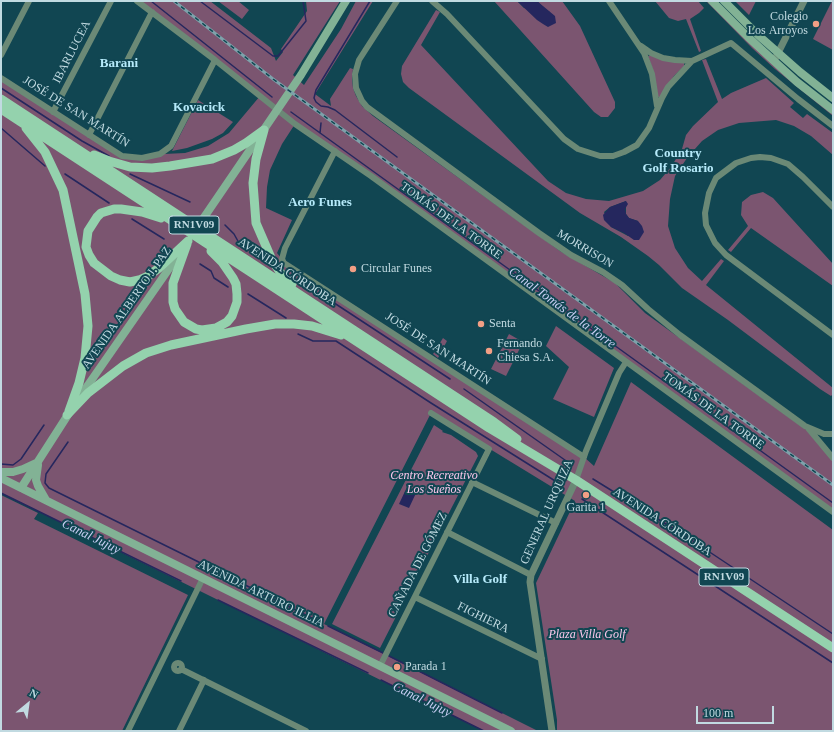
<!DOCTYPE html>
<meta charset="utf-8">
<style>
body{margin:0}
#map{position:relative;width:834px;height:732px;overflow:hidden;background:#114652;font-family:"Times New Roman",serif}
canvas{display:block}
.frame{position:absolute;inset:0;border:2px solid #c1dae1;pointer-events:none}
.north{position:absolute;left:8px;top:684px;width:40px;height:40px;-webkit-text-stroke:3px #114652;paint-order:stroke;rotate:29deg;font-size:11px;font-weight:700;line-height:16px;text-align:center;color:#c1dae1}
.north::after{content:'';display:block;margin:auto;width:14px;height:18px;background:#c1dae1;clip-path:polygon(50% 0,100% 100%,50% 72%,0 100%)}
.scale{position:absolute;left:696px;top:706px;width:78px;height:18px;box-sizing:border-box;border:2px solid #c1dae1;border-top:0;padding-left:5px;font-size:12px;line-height:14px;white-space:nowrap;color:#c1dae1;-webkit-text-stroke:3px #114652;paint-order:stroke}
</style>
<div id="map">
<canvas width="834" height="732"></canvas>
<div class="frame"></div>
<div class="north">N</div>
<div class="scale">100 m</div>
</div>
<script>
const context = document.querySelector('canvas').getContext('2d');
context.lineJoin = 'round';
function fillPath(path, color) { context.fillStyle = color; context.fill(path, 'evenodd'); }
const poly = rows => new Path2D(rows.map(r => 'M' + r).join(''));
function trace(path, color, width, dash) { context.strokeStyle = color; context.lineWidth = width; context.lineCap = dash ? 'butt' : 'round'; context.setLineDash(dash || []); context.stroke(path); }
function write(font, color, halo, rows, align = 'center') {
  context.font = font + ' "Times New Roman",serif'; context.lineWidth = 4; context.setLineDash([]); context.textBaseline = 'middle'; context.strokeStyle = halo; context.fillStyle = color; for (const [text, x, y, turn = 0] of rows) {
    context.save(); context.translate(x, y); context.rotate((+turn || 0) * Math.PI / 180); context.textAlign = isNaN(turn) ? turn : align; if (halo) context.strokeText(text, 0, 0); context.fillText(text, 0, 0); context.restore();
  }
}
const green = poly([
 [137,1,210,1,271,48,276,61,283,52,281,49,307,11,306,1,340,1,293,75,304,85,341,29,356,1,373,1,315,94,331,106,330,99,350,68,353,69,352,79,353,88,356,96,362,106,373,116,560,251,615,283,645,313,808,431,833,460,833,512,295,124,282,144,270,170,267,187,266,208,292,220,277,253,282,259,584,457,594,466,631,382,833,530,833,731,557,731,557,720,536,583,575,501,431,413,324,624,538,731,484,731,1,493,1,78,122,156,185,153,208,146,229,133,260,96],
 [218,1,238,1,249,10,242,19],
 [494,1,517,1,524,8,550,12,545,9,537,1,562,1,580,26,615,102,615,108,608,117,601,117,594,112],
 [655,1,698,1,704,8,699,13,690,19,701,51,699,52,686,19,678,21,669,18],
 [706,1,712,1,833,110,833,116,775,69,752,48],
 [735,1,756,1,749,15],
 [832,1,833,1,833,50,813,39],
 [436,10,440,12,421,45,548,181,566,193,586,199,609,201,643,191,660,180,671,167,682,149,686,135,693,126,718,102,702,60,706,59,722,99,731,93,766,78,794,103,790,107,803,118,807,114,833,133,833,155,811,136,794,126,776,120,739,123,718,130,702,141,687,158,675,176,670,199,668,226,675,248,688,268,702,281,721,259,724,261,706,285,833,388,833,394,831,396,820,389,728,320,682,288,659,265,648,256,621,237,580,213,409,88,403,82,401,74,402,66],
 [626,201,626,214,629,218,638,221,628,236,611,227,604,212,610,207],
 [651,55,684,63,684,66,674,76,660,97,658,97,654,73,648,56],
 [198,100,233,122,223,133,212,139,187,148,172,151],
 [763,192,773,198,833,264,833,286,751,228,731,252,728,250,748,226,741,215,742,202,751,195],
 [556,326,614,368,594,417,553,399,569,367,546,346],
 [509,334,523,342,506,376,491,369],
 [443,338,447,341,438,358,433,354],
 [434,425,443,431,442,432,451,435,476,452,478,456,380,648,332,624],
 [1,495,38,513,34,519,188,595,122,731,1,731]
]);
const water = poly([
 [517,1,537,1,555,16,556,23,548,27,543,24,537,20],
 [626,201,628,204,625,209,626,214,629,218,638,221,642,226,644,232,639,240,634,240,624,233,611,227,604,220,603,215,610,207],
 [407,487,417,491,409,508,399,504]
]);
const stream = poly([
 [151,1,272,97],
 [200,1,273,56,278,56,306,21,303,1],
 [370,1,316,90,314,98,316,102,321,106,328,107,335,110,397,157],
 [1,88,82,141,109,156],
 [291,112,833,503],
 [1,128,45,166],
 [320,133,321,123],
 [65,174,109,203],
 [130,174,190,202],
 [132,219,164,239],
 [225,225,234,234,239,243,261,256],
 [200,264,211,271,214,278,228,287],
 [319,293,450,379],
 [248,294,286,318],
 [298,334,313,341,336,341,431,403,560,484],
 [464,389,572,465],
 [68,442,46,474,45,483,49,488,320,622],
 [1,464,13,465,21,459,44,425],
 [593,479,687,537,833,634],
 [1,493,181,581],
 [582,499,833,663],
 [218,600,368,673],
 [328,626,383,653],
 [389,656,502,713],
 [381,680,484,731]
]);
const minor = poly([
 [137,1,215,60,295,124,371,176,833,512],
 [397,1,359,60,355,74,356,88,362,101,367,107,539,233,571,255,603,272,622,285,648,309,680,335,805,426,824,434,833,434],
 [432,1,447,14,564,139,578,149,600,156,613,156,624,152,637,145,649,128,662,98,668,87,692,61],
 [609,1,644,53,652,74,657,106],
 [641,46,651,53,663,58,675,60,692,61,731,43,798,99,833,126],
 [1,55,29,1],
 [1,78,122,156,142,158,160,154,171,146,215,60],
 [53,112,111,1],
 [89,135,152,12],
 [335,151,285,248,282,259,284,263,584,457],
 [833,207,803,177,788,164,771,158,760,157,751,158,736,163,716,178,709,193,705,213,706,225,715,243,726,255,833,335],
 [808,428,833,458],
 [576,480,586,451,619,373,626,362],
 [472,482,556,523],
 [447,532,531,575],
 [415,597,542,659],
 '174 667a4 4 0 1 1 8 0a4 4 0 1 1-8 0Z',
 [380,666,489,449,431,413],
 [181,669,306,731],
 [128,731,203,578],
 [179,731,204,680]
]);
const tertiary = poly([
 [774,61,804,1],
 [552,731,530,582,531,575,576,480]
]);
const secondary = poly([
 [712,1,748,37,774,61,797,82,833,110],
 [724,1,758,35,800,72,833,98],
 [194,232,301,75,346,1],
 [79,398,182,250],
 [38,465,36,480,38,486,46,500],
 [1,472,13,472,23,469,38,462],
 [1,478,511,731],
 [21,488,71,410]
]);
const primary = poly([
 [1,99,494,422,517,439],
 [1,109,489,428,576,480,833,648],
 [26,128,45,152,63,190,85,294,88,326,85,358,79,383,69,411],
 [264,130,256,159,253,183,256,223,272,260,284,278,292,284],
 [94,155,109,161,130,167,152,168,170,166,212,159,234,150,246,143,264,130],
 [161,218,142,212,121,209,114,209,101,213,97,217,88,231,86,247,89,255,94,263,111,276,120,280,130,282,139,280,148,276,159,268,188,241],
 [187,244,173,283,173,302,175,309,184,322,196,329,202,330,216,328,227,322,232,316,237,302,237,294,236,284,233,278,222,262,211,251],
 [67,415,88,393,123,366,146,353,171,345,246,329,275,324,294,324,312,326,341,335]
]);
const rail = poly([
 [174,1,273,79,833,485]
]);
const markers = [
 [816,24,4,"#f39f85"],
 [353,269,4,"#f39f85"],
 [481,324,4,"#f39f85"],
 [489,351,4,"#f39f85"],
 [586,495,4,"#f39f85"],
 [397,667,4,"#f39f85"]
];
const shields = [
 [194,225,50],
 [724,577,50]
];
const shieldNames = [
 ["RN1V09",194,225],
 ["RN1V09",724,577]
];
const poiNames = [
 ["Colegio",808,17,"right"],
 ["Los Arroyos",808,31,"right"],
 ["Circular Funes",361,269],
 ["Senta",489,324],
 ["Fernando",497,344],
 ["Chiesa S.A.",497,358],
 ["Garita 1",586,508,"center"],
 ["Parada 1",405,667]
];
const streetNames = [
 ["IBARLUCEA",72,52,-63],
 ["JOSÉ DE SAN MARTÍN",76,112,32],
 ["TOMÁS DE LA TORRE",451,221,36],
 ["MORRISON",585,249,31],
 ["AVENIDA CÓRDOBA",287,272,33],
 ["AVENIDA ALBERTO J. PAZ",127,308,-55],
 ["JOSÉ DE SAN MARTÍN",438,349,33],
 ["TOMÁS DE LA TORRE",713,411,36],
 ["GENERAL URQUIZA",547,512,-66],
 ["AVENIDA CÓRDOBA",662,522,33],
 ["CAÑADA DE GÓMEZ",418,565,-63],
 ["AVENIDA ARTURO ILLIA",261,594,26],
 ["FIGHIERA",483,618,26]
];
const parkNames = [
 ["Centro Recreativo",434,476],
 ["Los Sueños",434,490],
 ["Plaza Villa Golf",587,635]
];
const neighbourhoodNames = [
 ["Barani",119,64],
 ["Kovacick",199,108],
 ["Country",678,154],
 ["Golf Rosario",678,169],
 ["Aero Funes",320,203],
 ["Villa Golf",480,580]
];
const waterNames = [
 ["Canal Tomás de la Torre",562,308,36],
 ["Canal Jujuy",91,537,26],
 ["Canal Jujuy",422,700,26]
];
fillPath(green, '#7b5570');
fillPath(water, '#25275e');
trace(stream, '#25275e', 1.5);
trace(minor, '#6b8976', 6);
trace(tertiary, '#6b8976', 7);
trace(secondary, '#82b295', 8);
trace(primary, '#94d2ad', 9);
trace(rail, '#7ea2ab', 3);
trace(rail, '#114652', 1.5, [4.5]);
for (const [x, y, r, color] of markers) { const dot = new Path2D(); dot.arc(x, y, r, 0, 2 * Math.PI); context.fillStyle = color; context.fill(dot); trace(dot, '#114652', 1.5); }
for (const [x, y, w] of shields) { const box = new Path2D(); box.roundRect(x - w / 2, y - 9, w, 18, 3); context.fillStyle = '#114652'; context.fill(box); trace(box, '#c1dae1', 1); }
write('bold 11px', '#c1dae1', null, shieldNames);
write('12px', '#c1dae1', '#114652', poiNames, 'left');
write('12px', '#c1dae1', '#114652', streetNames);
write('italic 12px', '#fdc8ec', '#114652', parkNames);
write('bold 13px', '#b6eafa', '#114652', neighbourhoodNames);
write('italic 13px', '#c8cef3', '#114652', waterNames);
</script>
